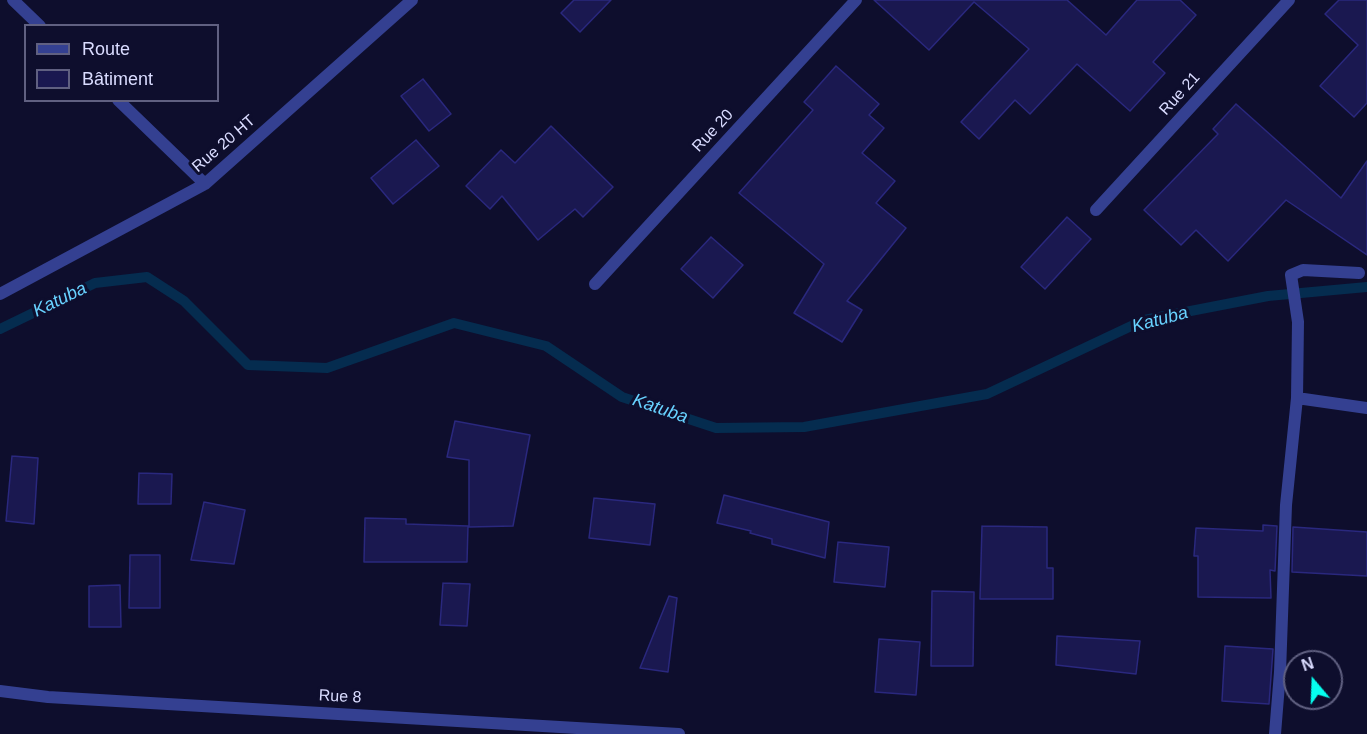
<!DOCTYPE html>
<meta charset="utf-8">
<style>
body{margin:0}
#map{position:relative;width:1367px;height:734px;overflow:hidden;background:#0e0e2d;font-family:Arial,sans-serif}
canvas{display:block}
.legend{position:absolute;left:24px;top:24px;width:195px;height:78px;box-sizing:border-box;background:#0e0e2d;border:2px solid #606081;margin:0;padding:8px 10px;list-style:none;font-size:18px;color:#dadcff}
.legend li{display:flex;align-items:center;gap:12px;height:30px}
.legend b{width:30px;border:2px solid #606081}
.north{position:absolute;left:1283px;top:650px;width:60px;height:60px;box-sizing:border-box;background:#0e0e2d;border:2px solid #606081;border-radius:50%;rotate:341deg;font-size:16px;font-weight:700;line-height:24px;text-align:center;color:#dadcff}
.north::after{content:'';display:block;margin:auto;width:21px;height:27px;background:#06ffef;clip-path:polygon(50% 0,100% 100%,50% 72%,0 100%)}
</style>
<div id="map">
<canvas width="1367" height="734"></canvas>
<ul class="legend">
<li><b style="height:8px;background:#344091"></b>Route</li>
<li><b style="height:16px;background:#1a1850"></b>Bâtiment</li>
</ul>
<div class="north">N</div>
</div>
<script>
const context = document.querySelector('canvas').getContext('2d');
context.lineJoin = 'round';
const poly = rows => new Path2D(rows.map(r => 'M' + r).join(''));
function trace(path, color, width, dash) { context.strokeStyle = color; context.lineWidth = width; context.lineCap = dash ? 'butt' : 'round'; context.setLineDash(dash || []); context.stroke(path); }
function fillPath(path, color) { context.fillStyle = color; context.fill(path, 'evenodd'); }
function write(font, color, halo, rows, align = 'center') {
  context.font = font + ' Arial,sans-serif'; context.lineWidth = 6; context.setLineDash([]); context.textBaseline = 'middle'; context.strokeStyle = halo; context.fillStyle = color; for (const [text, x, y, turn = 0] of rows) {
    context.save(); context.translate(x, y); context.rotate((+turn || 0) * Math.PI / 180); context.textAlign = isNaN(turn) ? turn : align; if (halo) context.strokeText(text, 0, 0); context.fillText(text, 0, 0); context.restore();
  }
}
const stream = poly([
 [0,329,95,283,147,277,184,301,248,365,327,368,454,323,546,346,622,397,716,428,804,427,987,394,1144,320,1268,296,1367,287]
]);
const building = poly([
 [574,0,611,0,580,32,561,13,574,0],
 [874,0,1067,0,1106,35,1137,0,1180,0,1196,15,1153,62,1165,73,1130,111,1077,64,1030,114,1015,100,979,139,961,122,1029,49,974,2,929,50,874,0],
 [1339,0,1367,0,1367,103,1354,117,1320,86,1358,45,1325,14,1339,0],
 [836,66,879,104,869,115,884,128,862,153,895,181,876,203,906,228,847,301,862,310,842,342,794,313,824,264,739,193,813,110,804,102,836,66],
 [423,79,451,114,429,131,401,96,423,79],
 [1236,104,1341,198,1367,161,1367,255,1286,200,1228,261,1196,230,1181,245,1144,210,1218,134,1213,129,1236,104],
 [551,126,613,187,583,217,575,209,538,240,502,196,490,209,466,186,501,150,515,163,551,126],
 [416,140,439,166,393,204,371,178,416,140],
 [1067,217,1091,239,1045,289,1021,267,1067,217],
 [711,237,743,265,713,298,681,269,711,237],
 [455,421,530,435,513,526,469,527,469,460,447,457,455,421],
 [12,456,38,458,34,524,6,521,12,456],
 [139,473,172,474,171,504,138,504,139,473],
 [724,495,829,522,825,558,772,544,772,539,750,533,751,531,717,523,724,495],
 [594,498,655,504,650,545,589,538,594,498],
 [204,502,245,510,234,564,191,560,204,502],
 [365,518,406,519,406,524,468,526,467,562,364,562,365,518],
 [1263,525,1277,526,1275,571,1270,570,1271,598,1198,597,1198,556,1194,556,1196,528,1263,531,1263,525],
 [982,526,1047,527,1047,568,1053,568,1053,599,980,599,982,526],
 [1293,527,1367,532,1367,576,1292,572,1293,527],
 [838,542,889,547,885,587,834,582,838,542],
 [130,555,160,555,160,608,129,608,130,555],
 [443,583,470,584,467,626,440,625,443,583],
 [120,585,121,627,89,627,89,586,120,585],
 [932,591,974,592,973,666,931,666,932,591],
 [669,596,677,598,668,672,640,668,669,596],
 [1057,636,1140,641,1136,674,1056,665,1057,636],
 [879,639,920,642,916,695,875,692,879,639],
 [1225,646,1273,649,1269,704,1222,701,1225,646]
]);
const street = poly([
 [13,0,40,26],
 [118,100,205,184],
 [1096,210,1289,0],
 [595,284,856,0],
 [0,294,205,184,412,0],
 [1297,398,1367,408],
 [0,691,48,697,679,734],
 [1275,734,1280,672,1286,505,1297,398,1298,322,1291,275,1303,270,1359,273]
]);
const streetNames = [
 ["Rue 21",1180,94,-48],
 ["Rue 20",713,131,-47],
 ["Rue 20 HT",224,144,-41],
 ["Rue 8",340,697,3]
];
const waterNames = [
 ["Katuba",60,300,-26],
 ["Katuba",1160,320,-15],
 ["Katuba",660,409,19]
];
trace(stream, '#052c4f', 10);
fillPath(building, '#1a1850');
trace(building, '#2a287e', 1.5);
trace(street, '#344091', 12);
write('16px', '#dadcff', '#0e0e2d', streetNames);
write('italic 18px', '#68d2ff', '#0e0e2d', waterNames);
</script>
